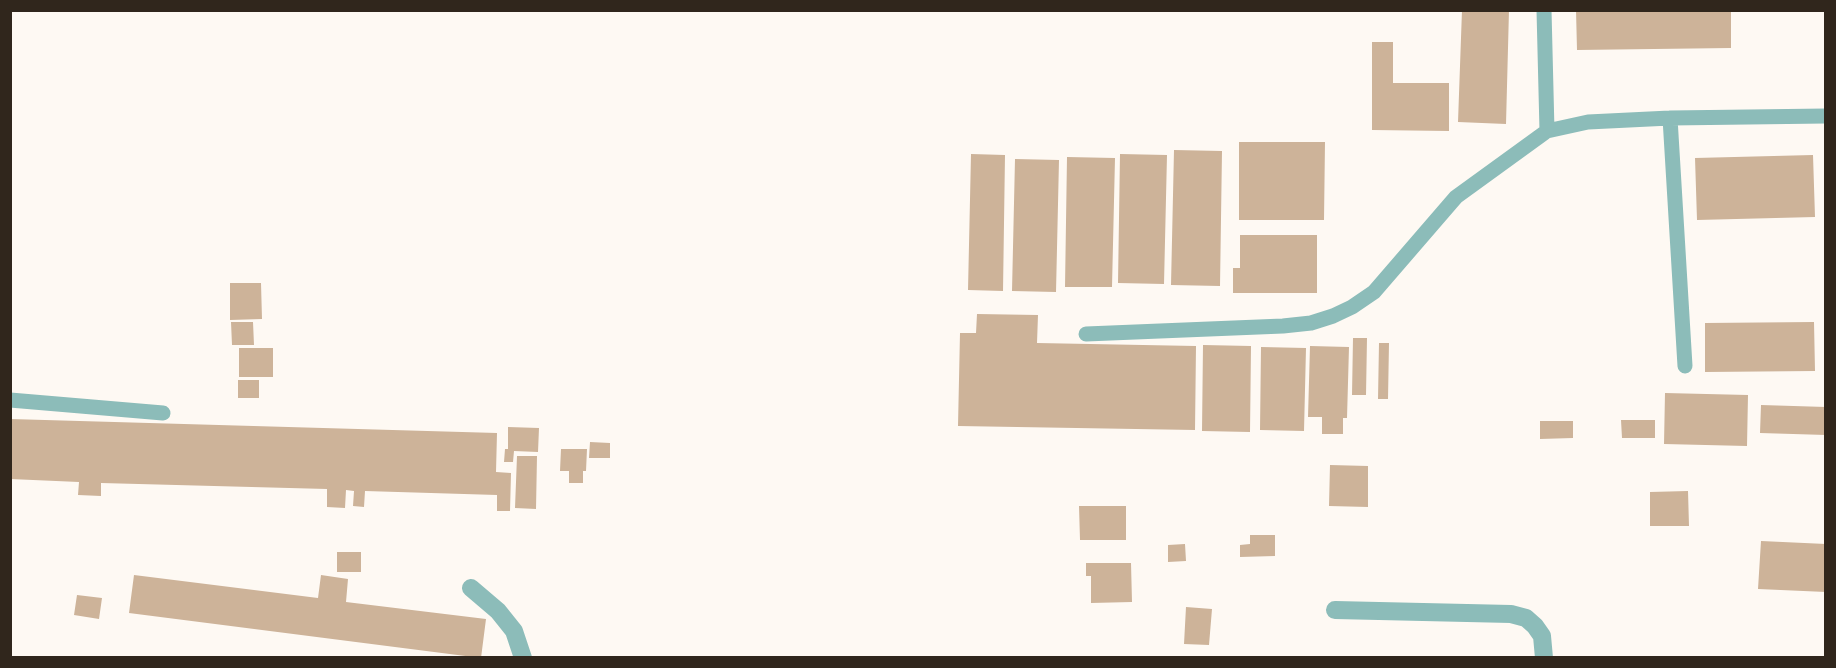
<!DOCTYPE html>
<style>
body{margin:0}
#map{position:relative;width:1836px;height:668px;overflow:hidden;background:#fef9f3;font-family:Quicksand,sans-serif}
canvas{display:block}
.frame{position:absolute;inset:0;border:12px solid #30261c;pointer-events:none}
</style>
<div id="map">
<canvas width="1836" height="668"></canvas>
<div class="frame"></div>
</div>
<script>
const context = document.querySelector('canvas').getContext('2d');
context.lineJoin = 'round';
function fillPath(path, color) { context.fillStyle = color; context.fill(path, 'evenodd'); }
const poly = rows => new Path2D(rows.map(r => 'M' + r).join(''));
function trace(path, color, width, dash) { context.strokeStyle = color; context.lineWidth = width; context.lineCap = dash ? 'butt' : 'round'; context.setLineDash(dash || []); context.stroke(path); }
const building = poly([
 [1462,10,1509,10,1506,124,1458,122],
 [1576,10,1731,10,1731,48,1577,50],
 [1372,42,1393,42,1393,83,1449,83,1449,131,1372,130],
 [1239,142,1325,142,1324,220,1239,220],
 [1174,150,1222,151,1220,286,1171,285],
 [971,154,1005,155,1003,291,968,290],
 [1120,154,1167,155,1164,284,1118,283],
 [1813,155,1815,217,1697,220,1695,158],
 [1067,157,1115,158,1112,287,1065,287],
 [1015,159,1059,160,1056,292,1012,291],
 [1240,235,1317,235,1317,293,1233,293,1233,268,1240,268],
 [230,283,261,283,262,319,230,320],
 [977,314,1038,315,1037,343,1196,346,1195,430,958,426,960,333,976,333],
 [231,322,253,322,254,345,232,345],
 [1814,322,1815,371,1705,372,1705,323],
 [1353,338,1367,338,1366,395,1352,395],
 [1379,343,1389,343,1388,399,1378,399],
 [1203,345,1251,346,1250,432,1202,431],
 [1310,346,1349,347,1347,418,1343,418,1343,434,1322,434,1322,417,1308,417],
 [1261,347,1306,348,1304,431,1260,430],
 [239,348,273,348,273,377,239,377],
 [238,380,259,380,259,398,238,398],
 [1665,393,1748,395,1747,446,1664,444],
 [1761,405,1826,407,1826,435,1760,433],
 [10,419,497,433,496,472,511,473,510,511,497,511,497,495,365,491,364,507,353,506,354,491,346,490,345,508,327,507,327,489,101,483,101,496,78,495,79,482,10,479],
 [1621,420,1655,420,1655,438,1622,438],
 [1540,421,1573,421,1573,438,1540,439],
 [508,427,539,428,538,452,514,451,513,462,504,462,505,449,508,449],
 [590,442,610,443,610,458,589,458],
 [561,449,587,449,586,471,583,471,583,483,569,483,569,471,560,471],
 [517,456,537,456,536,509,515,508],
 [1330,465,1368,466,1368,507,1329,506],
 [1688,491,1689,526,1650,526,1650,492],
 [1079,506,1126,506,1126,540,1080,540],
 [1250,535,1275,535,1275,556,1240,557,1240,545,1250,544],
 [1761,541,1826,544,1826,592,1758,589],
 [1185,544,1186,561,1168,562,1168,545],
 [337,552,361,552,361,572,337,572],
 [1086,563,1131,563,1132,602,1091,603,1091,576,1086,576],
 [134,575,318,598,321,575,348,579,346,602,486,619,481,658,129,613],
 [77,595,102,598,99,619,74,615],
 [1186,607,1212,609,1209,645,1184,644]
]);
const lane = poly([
 [1544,10,1547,131],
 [1670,118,1685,366],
 [1086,334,1283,326,1311,323,1333,316,1352,307,1374,292,1456,197,1547,131,1588,122,1670,118,1826,116],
 [10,400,163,413]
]);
const street = poly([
 [471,588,498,611,514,631,523,658],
 [1335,610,1511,614,1526,618,1535,626,1542,636,1544,658]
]);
fillPath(building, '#cdb399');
trace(lane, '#8cbcb9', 15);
trace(street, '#8cbcb9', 18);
</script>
